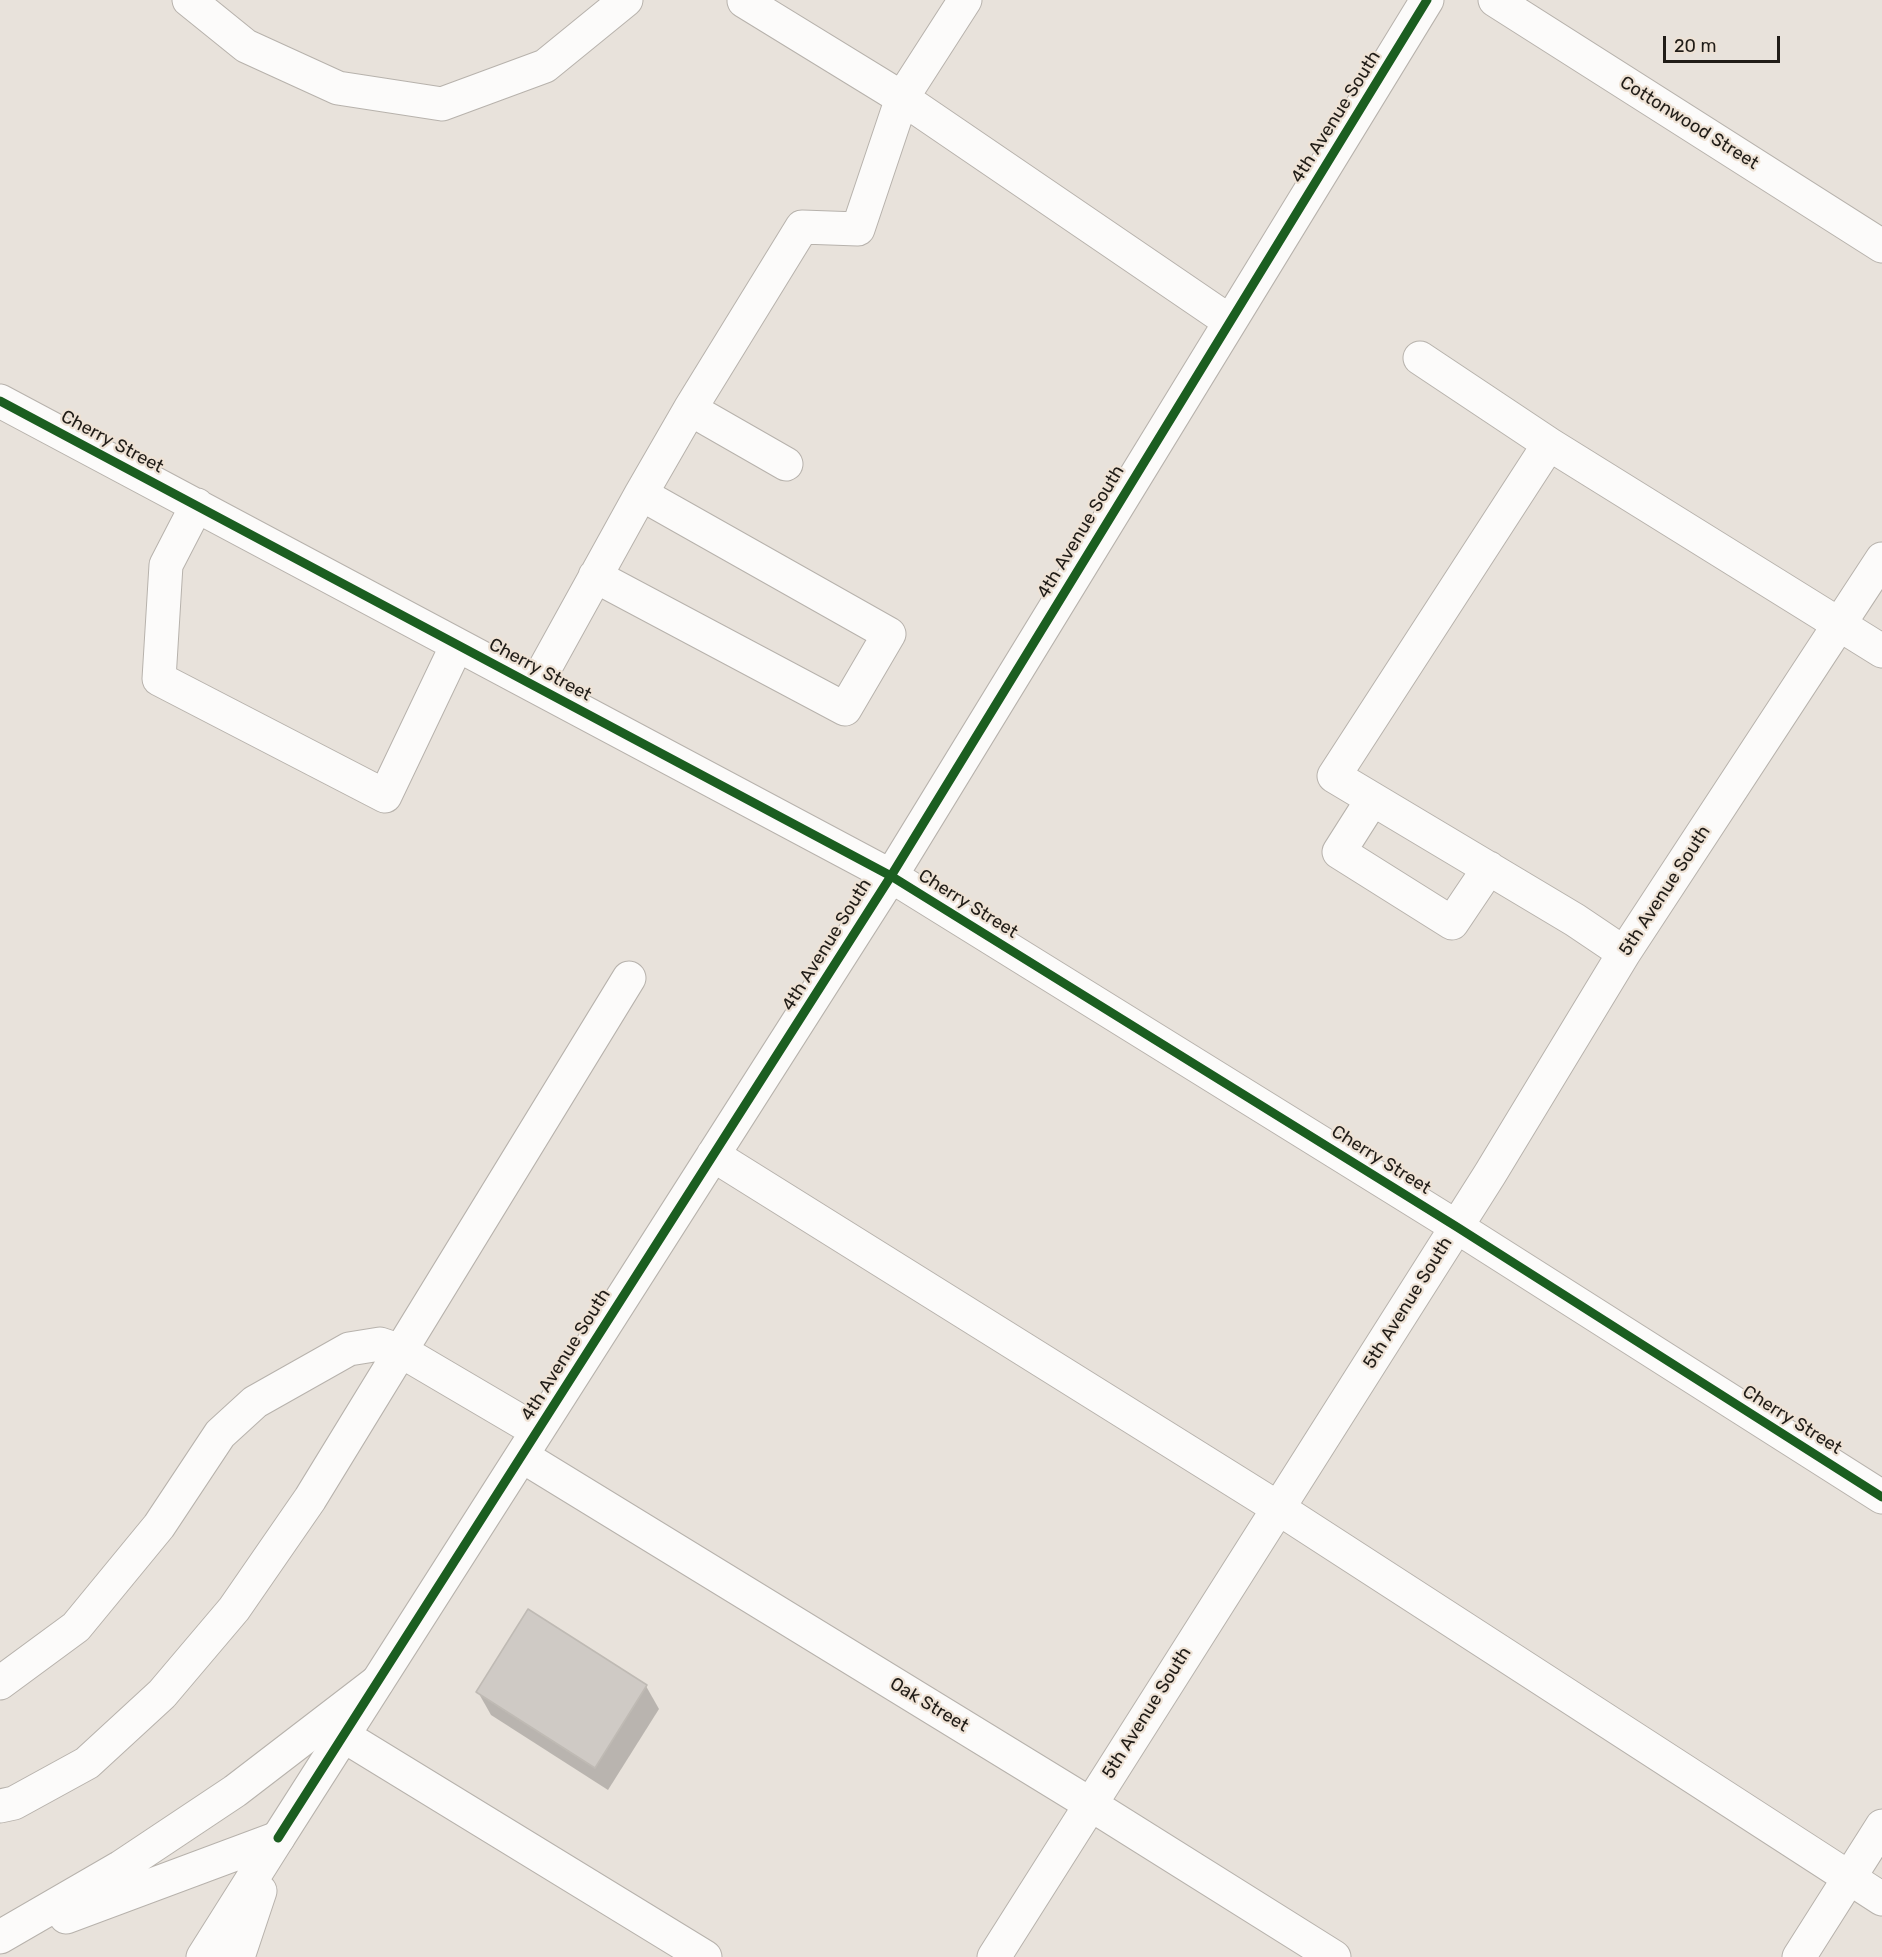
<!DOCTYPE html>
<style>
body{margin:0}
#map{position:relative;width:1882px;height:1957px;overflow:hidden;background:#e8e2db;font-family:Rubik,sans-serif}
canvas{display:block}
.scale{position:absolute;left:1663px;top:36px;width:117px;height:27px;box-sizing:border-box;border:3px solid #201c17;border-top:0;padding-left:8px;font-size:18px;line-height:21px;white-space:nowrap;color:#201c17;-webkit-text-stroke:4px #eee2d5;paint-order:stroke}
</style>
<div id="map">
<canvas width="1882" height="1957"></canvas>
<div class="scale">20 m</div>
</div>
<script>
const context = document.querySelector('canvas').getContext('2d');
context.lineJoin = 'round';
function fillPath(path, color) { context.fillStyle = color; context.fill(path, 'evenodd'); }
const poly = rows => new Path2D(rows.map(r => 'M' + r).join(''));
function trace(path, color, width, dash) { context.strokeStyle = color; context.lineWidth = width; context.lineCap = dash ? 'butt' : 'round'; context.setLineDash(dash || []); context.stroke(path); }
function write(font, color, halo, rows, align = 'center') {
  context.font = font + ' Rubik,sans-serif'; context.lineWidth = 4.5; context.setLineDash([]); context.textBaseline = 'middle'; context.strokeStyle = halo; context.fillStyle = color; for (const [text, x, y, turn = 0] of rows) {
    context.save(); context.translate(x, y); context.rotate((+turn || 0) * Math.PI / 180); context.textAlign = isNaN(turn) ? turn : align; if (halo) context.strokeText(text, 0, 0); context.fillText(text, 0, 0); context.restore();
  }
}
const shadow = poly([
 [646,1686,659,1709,608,1790,491,1715,478,1692]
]);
const building = poly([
 [528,1609,647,1685,595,1768,476,1692,528,1609]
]);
const minor = poly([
 [189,0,246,46,338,88,442,104,545,66,626,0],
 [965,0,902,98,1229,321],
 [1495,0,1882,246],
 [1420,358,1549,444],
 [0,401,891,876,1457,1227,1882,1497],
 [690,409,786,464],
 [197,505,166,565,159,679,385,796,457,645],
 [595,576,845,709,889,634,641,494,690,409,802,227,858,229,902,98,744,1],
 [535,686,641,494],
 [1372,800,1339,852,1452,923,1489,868],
 [1624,953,1575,920,1334,776,1549,444,1882,651],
 [713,1155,1278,1508,1882,1899],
 [522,1456,1090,1804,1334,1957],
 [0,1683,76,1627,159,1526,220,1434,255,1402,349,1349,380,1344,401,1351,537,1431],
 [344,1736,705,1957],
 [0,1806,14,1803,87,1763,162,1694,234,1609,310,1499,629,978],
 [278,1838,891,876,1427,0],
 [994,1957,1490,1174,1624,953,1882,559],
 [1799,1957,1882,1826]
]);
const major = poly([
 [66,1917,278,1838],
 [0,1937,121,1867,235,1791,377,1682],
 [203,1957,278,1838],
 [238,1957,260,1891]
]);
const cycleway = poly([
 [0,401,891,876,1457,1227,1882,1497],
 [278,1838,891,876,1427,0]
]);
const streetNames = [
 ["4th Avenue South",1336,117,-58],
 ["Cottonwood Street",1689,123,32],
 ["Cherry Street",112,442,28],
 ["4th Avenue South",1081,532,-59],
 ["Cherry Street",540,670,28],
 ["5th Avenue South",1665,891,-57],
 ["Cherry Street",968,904,32],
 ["4th Avenue South",827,945,-58],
 ["Cherry Street",1381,1160,32],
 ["5th Avenue South",1408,1303,-58],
 ["4th Avenue South",566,1355,-58],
 ["Cherry Street",1792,1420,32],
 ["Oak Street",929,1705,31],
 ["5th Avenue South",1147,1713,-58]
];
fillPath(shadow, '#0003');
fillPath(building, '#cfcac5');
trace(building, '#bfbab4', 1.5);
trace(minor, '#b7b2ac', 35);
trace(major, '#b7b2ac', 35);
trace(minor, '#fcfbfa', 33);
trace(major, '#fcfbfa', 33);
trace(cycleway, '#1b5e20', 9);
write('18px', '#201c17', '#eee2d5', streetNames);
</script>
